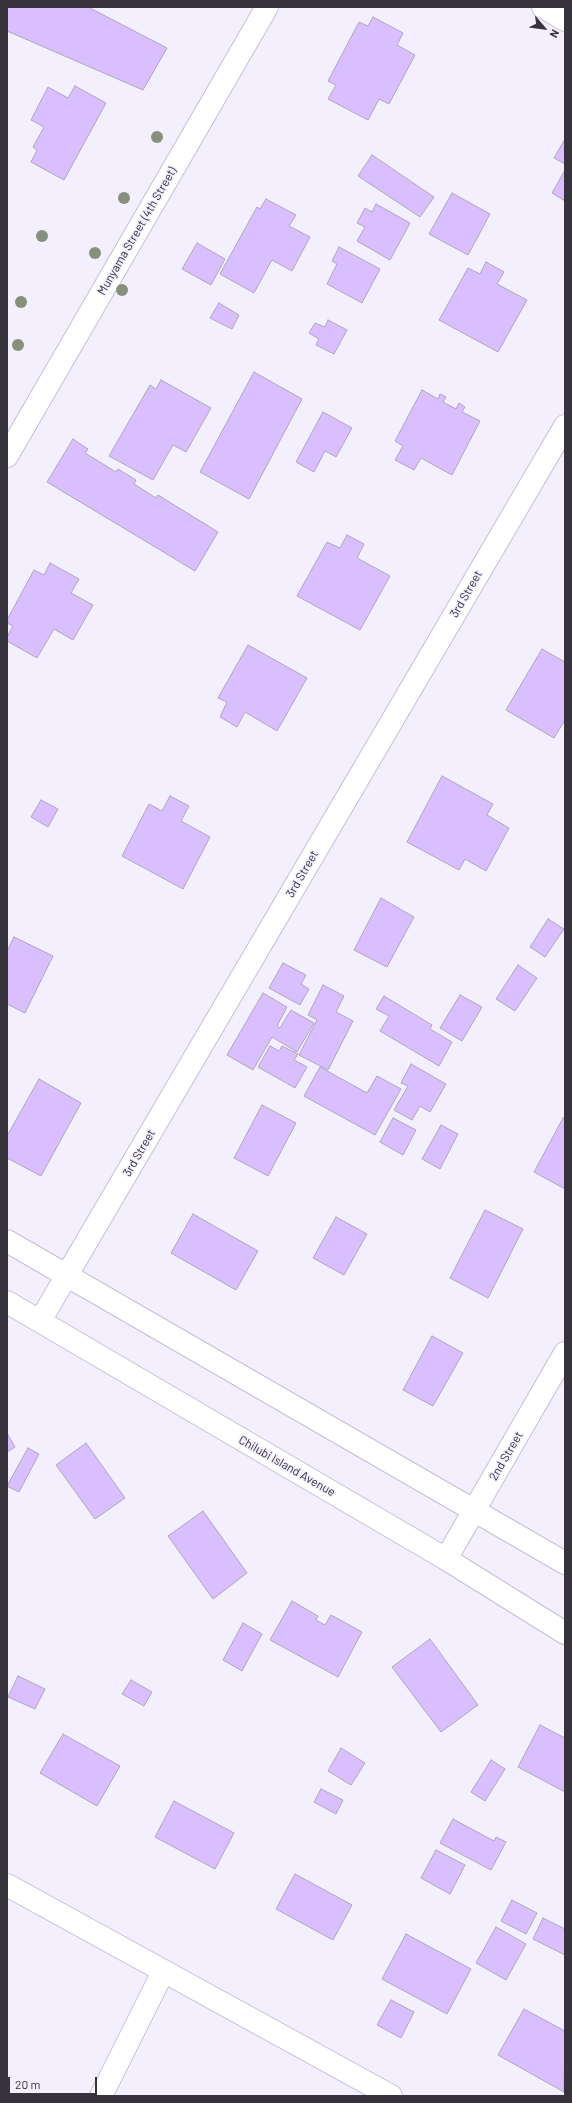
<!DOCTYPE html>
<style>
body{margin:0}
#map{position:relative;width:572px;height:2103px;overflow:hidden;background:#f4effc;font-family:Barlow,sans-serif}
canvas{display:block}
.frame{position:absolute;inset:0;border:8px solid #36333c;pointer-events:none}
.north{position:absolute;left:524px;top:8px;width:40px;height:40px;-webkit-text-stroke:3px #f4effc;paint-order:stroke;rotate:118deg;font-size:11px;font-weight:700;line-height:16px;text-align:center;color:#36333c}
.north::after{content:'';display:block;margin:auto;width:14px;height:18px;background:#36333c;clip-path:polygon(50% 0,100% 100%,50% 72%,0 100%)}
.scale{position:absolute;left:8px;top:2077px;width:89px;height:18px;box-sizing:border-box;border:2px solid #36333c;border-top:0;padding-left:5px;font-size:12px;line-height:14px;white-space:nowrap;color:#36333c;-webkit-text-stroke:3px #f4effc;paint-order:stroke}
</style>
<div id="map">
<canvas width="572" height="2103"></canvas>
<div class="frame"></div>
<div class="north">N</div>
<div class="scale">20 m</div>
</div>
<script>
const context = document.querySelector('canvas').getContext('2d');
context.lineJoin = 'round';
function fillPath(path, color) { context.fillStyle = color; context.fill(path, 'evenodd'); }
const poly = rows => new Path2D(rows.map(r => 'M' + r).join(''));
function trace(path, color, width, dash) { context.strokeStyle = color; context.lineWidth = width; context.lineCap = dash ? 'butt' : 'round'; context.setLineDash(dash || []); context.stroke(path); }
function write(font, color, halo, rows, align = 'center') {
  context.font = font + ' Barlow,sans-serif'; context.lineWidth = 3; context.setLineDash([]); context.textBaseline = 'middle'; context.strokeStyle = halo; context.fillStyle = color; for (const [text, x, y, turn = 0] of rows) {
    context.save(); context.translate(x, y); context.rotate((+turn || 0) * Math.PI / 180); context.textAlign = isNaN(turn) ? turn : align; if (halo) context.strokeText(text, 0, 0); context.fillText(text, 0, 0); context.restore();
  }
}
const building = poly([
 [7,7,88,7,167,48,143,90,7,31,7,7],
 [373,17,403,33,397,45,415,55,389,104,379,99,368,120,328,99,336,85,328,81,359,22,368,26,373,17],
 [75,86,106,103,64,180,31,162,37,150,33,147,44,127,31,120,48,87,68,98,75,86],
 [565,139,565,164,554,158,565,139],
 [372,155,434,197,420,217,358,176,372,155],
 [565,170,565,201,552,193,565,170],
 [452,193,490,214,468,255,429,234,452,193],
 [266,199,296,215,289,226,310,237,292,271,272,260,254,293,220,274,257,207,260,209,266,199],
 [376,204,410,223,390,260,357,241,365,227,357,223,365,208,372,212,376,204],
 [197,243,225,259,211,285,182,269,197,243],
 [339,247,380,269,362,303,327,284,337,264,332,261,339,247],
 [486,262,504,272,497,284,527,300,498,352,439,320,468,268,480,274,486,262],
 [219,303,239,315,232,329,210,318,219,303],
 [328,320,347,330,334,354,316,345,319,339,309,333,315,323,325,327,328,320],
 [254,372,302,399,249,499,200,472,254,372],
 [161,380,211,408,186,452,173,445,153,480,109,456,150,385,156,389,161,380],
 [422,390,438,399,440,394,446,397,443,402,456,409,459,403,465,407,462,412,480,421,452,475,421,458,414,470,395,460,403,446,395,441,422,390],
 [323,412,352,428,336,457,325,451,314,472,296,462,323,412],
 [73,439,88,449,85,453,116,472,118,469,136,480,134,484,156,498,158,495,218,532,195,571,47,482,73,439],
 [347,535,364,544,357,558,390,576,360,630,297,596,327,542,340,548,347,535],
 [50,563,79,579,71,593,93,605,73,640,54,629,37,658,7,641,7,637,13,626,7,623,7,620,34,570,44,575,50,563],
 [248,645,307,678,277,731,245,712,237,727,220,717,227,702,218,698,248,645],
 [542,649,565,662,565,720,554,738,506,710,542,649],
 [442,776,493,804,487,815,509,828,486,871,465,859,459,870,407,842,442,776],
 [170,796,189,806,181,821,210,837,183,889,122,856,149,804,162,811,170,796],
 [41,800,58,809,48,827,31,817,41,800],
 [381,898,414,917,387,967,354,950,381,898],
 [548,919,564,929,545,957,530,947,548,919],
 [14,937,53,956,25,1013,7,1004,7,951,14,937],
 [283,963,306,975,301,984,309,989,300,1005,269,988,283,963],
 [518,965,537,978,515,1011,496,999,518,965],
 [323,985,344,996,336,1012,353,1021,328,1070,299,1055,317,1020,308,1015,323,985],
 [263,993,287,1007,277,1026,280,1028,291,1010,314,1023,297,1052,272,1037,253,1070,227,1055,263,993],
 [460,995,482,1007,462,1041,440,1028,460,995],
 [384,996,432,1025,430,1029,452,1042,439,1066,380,1031,389,1016,376,1009,384,996],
 [270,1046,279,1051,282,1046,298,1054,294,1060,307,1067,295,1088,258,1067,270,1046],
 [411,1064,446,1084,430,1112,420,1106,412,1120,394,1110,408,1086,401,1083,411,1064],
 [320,1067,367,1093,377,1076,401,1089,375,1135,304,1096,320,1067],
 [39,1079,81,1103,41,1176,7,1158,7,1136,39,1079],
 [262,1105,296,1123,268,1176,234,1158,262,1105],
 [393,1118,416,1130,403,1155,380,1142,393,1118],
 [563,1118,565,1119,565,1189,534,1172,563,1118],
 [441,1125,458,1134,440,1169,422,1159,441,1125],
 [485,1210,523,1229,488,1298,450,1278,485,1210],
 [193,1214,258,1251,236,1290,171,1253,193,1214],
 [336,1217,367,1234,344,1275,313,1258,336,1217],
 [432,1336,463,1353,433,1406,403,1390,432,1336],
 [7,1433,15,1447,7,1452,7,1433],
 [86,1443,125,1498,95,1519,56,1465,86,1443],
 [28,1448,39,1454,19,1492,7,1486,28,1448],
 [203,1511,247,1573,213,1599,168,1536,203,1511],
 [292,1601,318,1616,316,1620,325,1625,331,1615,362,1632,338,1677,270,1640,292,1601],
 [243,1623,262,1634,242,1671,223,1660,243,1623],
 [430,1639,478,1705,441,1732,392,1667,430,1639],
 [18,1676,45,1689,35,1709,8,1697,18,1676],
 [131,1680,152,1692,144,1706,122,1694,131,1680],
 [540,1725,565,1738,565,1792,518,1767,540,1725],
 [63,1734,120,1766,97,1806,40,1773,63,1734],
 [341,1748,365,1763,351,1785,328,1771,341,1748],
 [491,1760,505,1769,485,1801,471,1792,491,1760],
 [321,1789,343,1800,336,1814,314,1802,321,1789],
 [174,1801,234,1833,215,1869,155,1837,174,1801],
 [453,1819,494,1841,496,1837,506,1842,491,1870,440,1843,453,1819],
 [436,1850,465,1865,450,1894,421,1878,436,1850],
 [295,1874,352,1905,333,1940,276,1909,295,1874],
 [512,1900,537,1913,526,1934,501,1921,512,1900],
 [543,1918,565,1929,565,1955,533,1939,543,1918],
 [496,1927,526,1944,506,1980,476,1963,496,1927],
 [406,1934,471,1969,447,2014,382,1979,406,1934],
 [391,2000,414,2012,401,2038,377,2025,391,2000],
 [524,2009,565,2031,564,2092,498,2055,524,2009]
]);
const minor = poly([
 [543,7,565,20],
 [7,456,267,7],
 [7,1241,565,1563],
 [7,1302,446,1559,565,1633],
 [40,1321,565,426],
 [446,1559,565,1353],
 [7,1885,391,2096],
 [101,2096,163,1972]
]);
const trees = [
 [157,137],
 [124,198],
 [42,236],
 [95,253],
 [122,290],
 [21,302],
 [18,345]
];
const streetNames = [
 ["Munyama Street (4th Street)",137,231,-60],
 ["3rd Street",466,594,-60],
 ["3rd Street",302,874,-60],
 ["3rd Street",139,1153,-60],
 ["2nd Street",506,1456,-60],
 ["Chilubi Island Avenue",287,1466,30]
];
fillPath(building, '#d9bfff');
trace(building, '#aea6bc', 1);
trace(minor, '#c7bfd5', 24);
trace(minor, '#fff', 22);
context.fillStyle = '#88907c';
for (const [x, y] of trees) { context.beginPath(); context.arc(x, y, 6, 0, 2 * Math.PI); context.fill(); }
write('12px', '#36333c', '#f4effc', streetNames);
</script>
